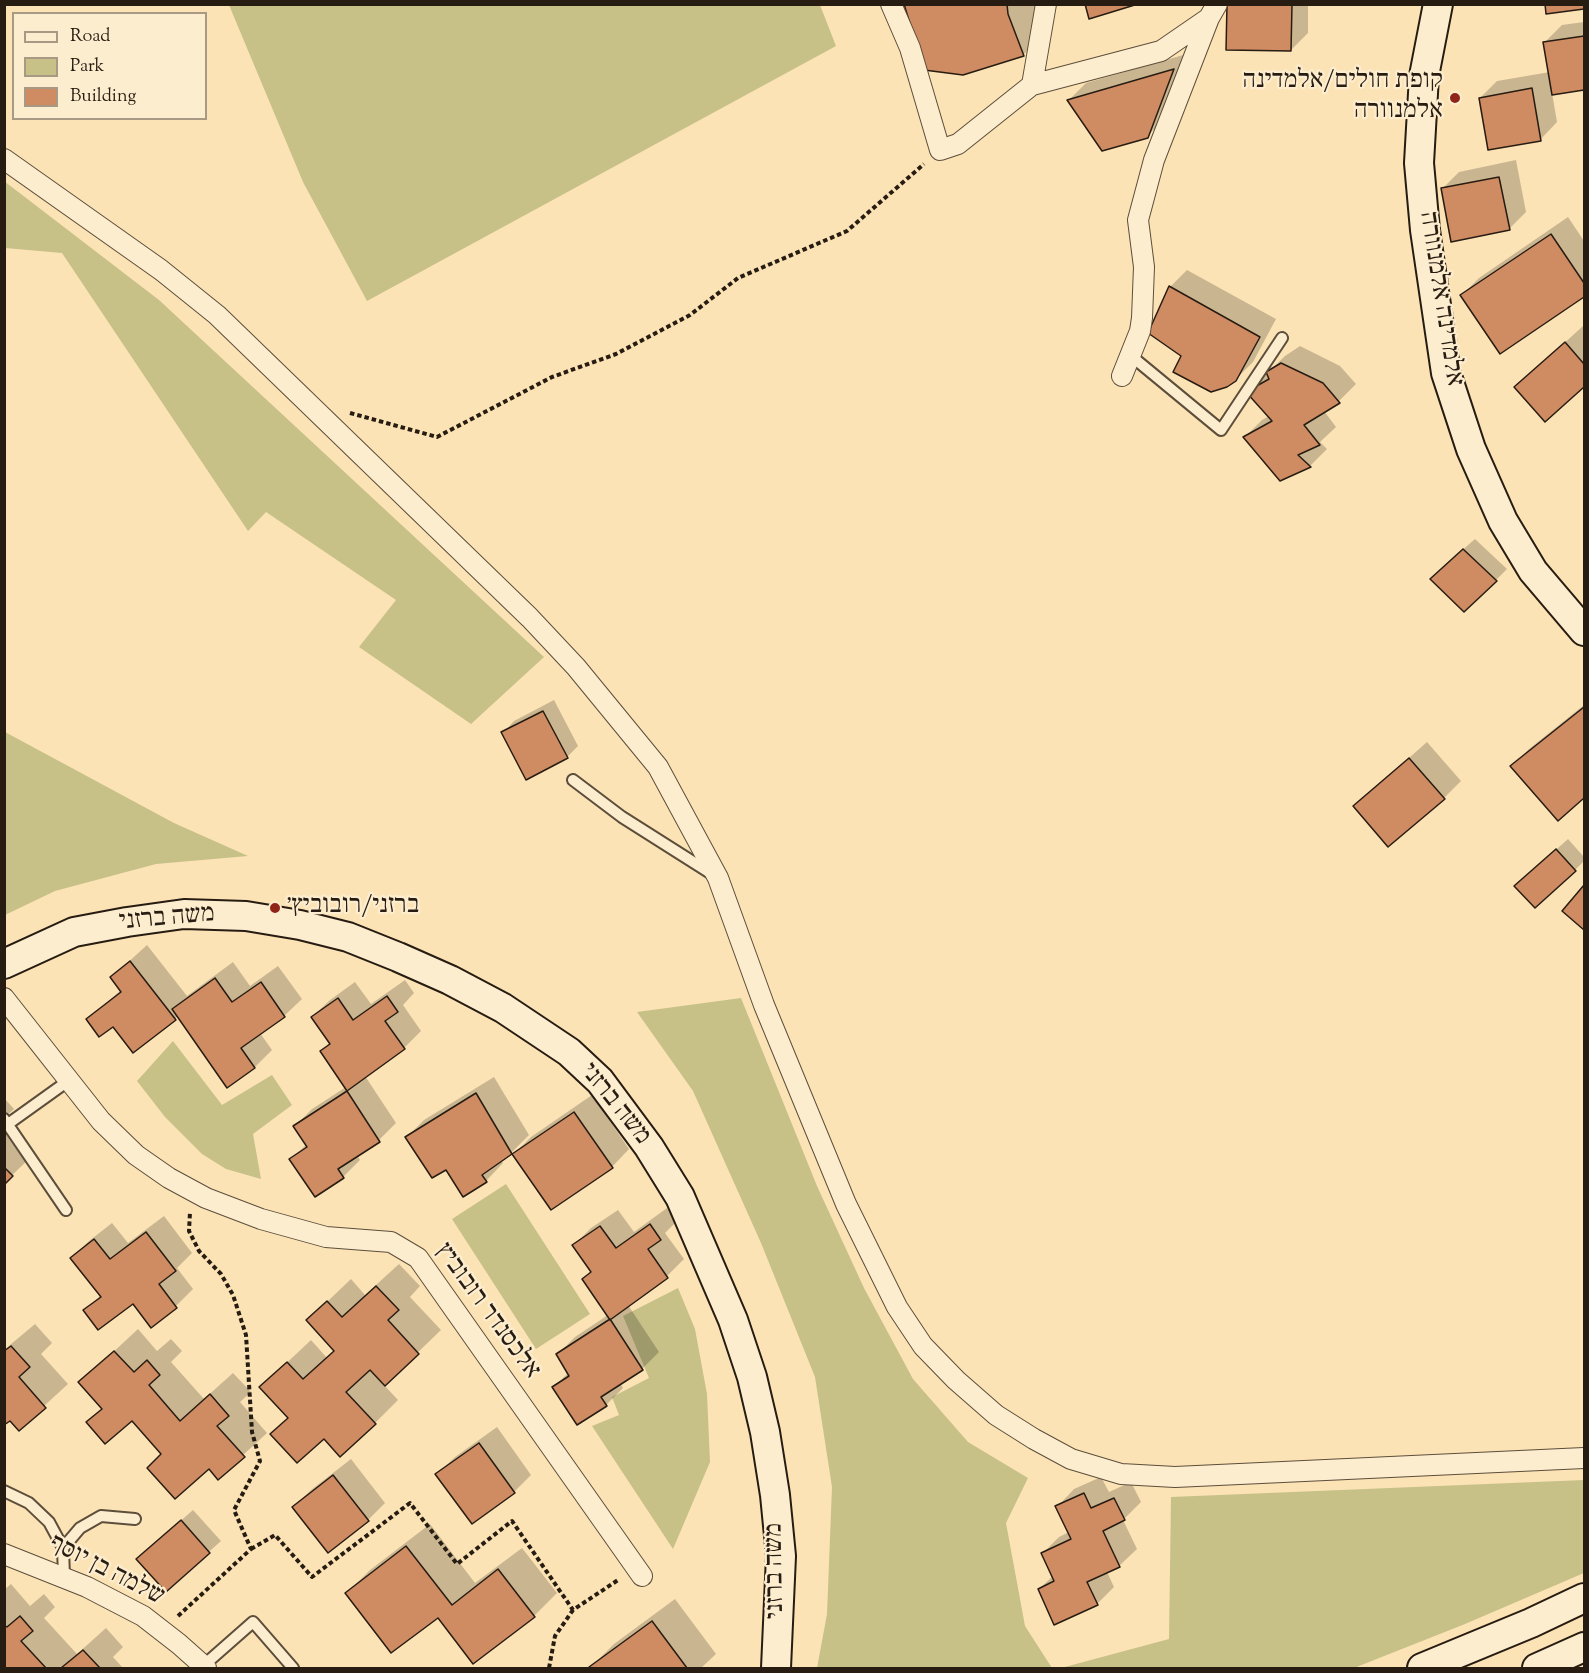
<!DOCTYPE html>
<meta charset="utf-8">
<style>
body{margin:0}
#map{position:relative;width:1589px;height:1673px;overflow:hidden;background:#fce3b5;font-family:"Sorts Mill Goudy",serif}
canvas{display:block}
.frame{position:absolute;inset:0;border:6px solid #271c12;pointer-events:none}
.legend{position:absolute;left:12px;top:12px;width:195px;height:108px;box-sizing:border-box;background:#fdedcf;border:2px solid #a79983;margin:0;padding:8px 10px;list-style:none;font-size:18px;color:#271c12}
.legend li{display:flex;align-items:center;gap:12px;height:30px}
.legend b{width:30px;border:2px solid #a79983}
</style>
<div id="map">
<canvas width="1589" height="1673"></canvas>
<div class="frame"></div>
<ul class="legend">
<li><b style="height:8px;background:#fdedcf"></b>Road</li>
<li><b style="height:16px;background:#c7c188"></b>Park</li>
<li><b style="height:16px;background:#cf8b62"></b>Building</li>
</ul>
</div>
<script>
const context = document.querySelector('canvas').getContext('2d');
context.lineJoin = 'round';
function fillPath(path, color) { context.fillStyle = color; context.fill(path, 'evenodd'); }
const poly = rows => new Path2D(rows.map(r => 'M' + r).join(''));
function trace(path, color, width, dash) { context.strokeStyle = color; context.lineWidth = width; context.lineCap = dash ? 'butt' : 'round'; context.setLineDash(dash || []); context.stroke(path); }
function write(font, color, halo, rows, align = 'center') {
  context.font = font + ' "Sorts Mill Goudy","Frank Ruhl Libre",serif'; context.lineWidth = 4.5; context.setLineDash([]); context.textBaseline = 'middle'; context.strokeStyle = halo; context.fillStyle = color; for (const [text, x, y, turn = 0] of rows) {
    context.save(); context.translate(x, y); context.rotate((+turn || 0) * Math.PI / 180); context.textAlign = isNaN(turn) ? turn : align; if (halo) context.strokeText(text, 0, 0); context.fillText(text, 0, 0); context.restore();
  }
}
const green = poly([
 [229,5,820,5,836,46,367,301,303,182],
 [4,181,159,300,544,657,471,724,359,647,396,600,266,512,248,531,62,253,5,248],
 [5,732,174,823,248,856,156,864,55,891,5,915],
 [741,998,817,1186,864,1288,913,1379,968,1442,1028,1478,1006,1523,1025,1626,1052,1668,817,1668,827,1614,832,1487,815,1377,761,1243,693,1091,637,1012],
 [173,1041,222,1105,272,1075,292,1105,253,1134,261,1179,226,1169,202,1154,165,1117,137,1081],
 [506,1184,590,1314,536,1349,452,1219],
 [678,1288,695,1329,707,1394,710,1462,673,1549,592,1426,619,1415,612,1397,649,1378,623,1316],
 [1584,1480,1584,1573,1465,1624,1354,1668,1061,1668,1169,1639,1171,1497]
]);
const shadow = poly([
 [906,4,1036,4,1046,32,1023,55],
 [1229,4,1308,4,1308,33,1291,50],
 [1584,22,1584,89,1552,93,1557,122,1540,140,1480,98,1497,81,1550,72,1545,42,1562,25],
 [1190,53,1165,119,1147,136,1069,100,1086,83],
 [1516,160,1526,212,1509,229,1442,189,1459,172],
 [1568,217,1584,241,1584,295,1501,352,1462,295,1479,278],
 [1187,270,1276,319,1253,362,1235,380,1183,356,1170,287],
 [1583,326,1584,328,1584,385,1545,420,1516,387],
 [1300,346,1340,366,1356,384,1339,401,1324,411,1336,427,1320,442,1327,449,1310,466,1280,480,1245,437,1262,420,1269,416,1248,392,1285,356],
 [1475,539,1507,569,1496,580,1443,567],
 [554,700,578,746,567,757,503,733,514,721],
 [1584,705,1584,796,1558,819,1512,766,1529,749],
 [1427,742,1461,781,1444,798,1355,806],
 [1568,839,1584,857,1584,861,1575,870,1528,875],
 [1584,887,1584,928,1564,911],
 [147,945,187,996,233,962,250,986,278,966,302,999,284,1016,260,1033,272,1050,255,1067,228,1086,178,1016,175,1019,113,1025,88,1019,121,990,112,977],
 [405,980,414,993,403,1005,421,1031,404,1048,365,1076,396,1123,379,1140,357,1155,360,1160,343,1177,291,1159,307,1144,295,1126,312,1109,346,1087,322,1051,330,1042,312,1017,330,1000,355,982,371,1004],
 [494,1077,529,1135,511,1153,501,1160,503,1163,486,1181,446,1168,407,1137,424,1120],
 [592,1095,629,1149,612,1167,514,1154,531,1137],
 [4,1098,14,1109,4,1118],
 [4,1119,35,1153,4,1183],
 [667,1208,677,1221,665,1233,684,1259,667,1276,628,1305,659,1352,642,1369,620,1383,623,1388,606,1405,554,1387,569,1372,558,1354,575,1337,608,1315,584,1279,592,1271,574,1245,591,1228,618,1210,634,1232],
 [164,1216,192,1253,177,1268,193,1289,176,1306,151,1326,133,1302,85,1310,101,1295,72,1258,89,1241,112,1223,128,1243],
 [399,1264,420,1286,410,1297,441,1330,384,1385,398,1400,375,1423,324,1437,289,1417,261,1387,311,1340,327,1358,335,1350,308,1320,351,1279,365,1295],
 [35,1324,52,1343,41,1354,68,1384,19,1429,10,1419,4,1423,4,1350],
 [138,1329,157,1351,171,1339,182,1351,171,1362,204,1399,233,1373,251,1392,240,1402,267,1433,218,1478,209,1467,163,1454,132,1419,88,1422,103,1408,81,1382],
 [497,1427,531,1475,514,1492,472,1522,437,1474,455,1457],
 [351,1459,385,1503,368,1520,329,1551,294,1507,311,1490],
 [1101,1477,1109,1492,1131,1482,1141,1502,1123,1520,1137,1549,1119,1566,1107,1572,1114,1587,1097,1604,1039,1589,1053,1576,1042,1554,1059,1537,1069,1532,1057,1507,1074,1489],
 [193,1510,221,1541,166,1590,150,1548],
 [430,1524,475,1583,522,1548,557,1593,534,1616,438,1616,347,1593,370,1570],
 [11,1584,30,1606,44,1594,55,1607,44,1618,77,1654,106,1628,123,1647,113,1657,123,1668,4,1668,4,1590],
 [675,1599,716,1654,701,1668,592,1668,591,1667,614,1644]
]);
const building = poly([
 [904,4,1007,4,1008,14,1024,56,963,75,924,70,904,4],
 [1085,4,1138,4,1089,19,1085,4],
 [1227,4,1292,5,1291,51,1226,50,1227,4],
 [1545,4,1584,4,1584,9,1546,14,1545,4],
 [1584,36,1584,90,1552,95,1543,42,1584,36],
 [1174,69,1148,138,1102,151,1067,100,1174,69],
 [1532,88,1541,141,1488,150,1479,98,1532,88],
 [1499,177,1510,230,1451,242,1441,188,1499,177],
 [1551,234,1584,283,1584,297,1500,354,1460,295,1551,234],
 [1169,286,1260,337,1236,381,1227,387,1211,392,1173,372,1181,356,1148,333,1169,286],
 [1565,342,1584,364,1584,387,1545,422,1514,387,1565,342],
 [1281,363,1323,383,1340,403,1304,425,1320,445,1298,455,1311,467,1280,481,1243,437,1272,421,1246,392,1269,379,1266,372,1281,363],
 [1463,549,1497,581,1464,612,1430,579,1463,549],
 [1584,707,1584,798,1558,821,1510,766,1584,707],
 [543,711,568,758,526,780,501,732,543,711],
 [1409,758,1445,799,1388,847,1353,806,1409,758],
 [1556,849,1576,871,1535,908,1514,886,1556,849],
 [1584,885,1584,930,1562,911,1584,885],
 [130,961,176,1020,133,1053,113,1027,99,1037,86,1019,121,992,110,977,130,961],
 [215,978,232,1002,261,982,285,1017,241,1048,255,1068,227,1088,172,1009,215,978],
 [387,996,398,1012,385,1021,405,1049,347,1091,320,1051,330,1044,311,1017,338,998,353,1020,387,996],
 [347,1091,380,1142,338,1169,344,1178,315,1197,289,1159,307,1147,293,1126,347,1091],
 [476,1093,512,1154,482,1175,487,1182,463,1197,446,1170,432,1178,405,1137,476,1093],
 [574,1112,613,1168,551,1210,512,1154,574,1112],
 [4,1167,13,1176,4,1185,4,1167],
 [650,1224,661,1240,648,1249,668,1278,610,1320,582,1279,591,1272,572,1245,600,1226,616,1248,650,1224],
 [146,1232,176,1271,159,1284,177,1308,151,1328,133,1304,98,1330,83,1310,101,1297,70,1258,94,1239,110,1259,146,1232],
 [376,1286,399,1310,388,1320,419,1354,385,1386,370,1370,346,1392,376,1424,340,1457,324,1439,297,1463,270,1434,288,1418,259,1387,287,1362,303,1379,334,1351,306,1320,327,1301,342,1317,376,1286],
 [610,1319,643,1370,601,1397,607,1406,577,1425,552,1387,569,1376,556,1354,610,1319],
 [11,1346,30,1367,19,1377,46,1408,19,1431,10,1421,4,1425,4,1351,11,1346],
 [114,1351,134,1372,147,1360,160,1375,149,1385,180,1421,210,1394,229,1416,217,1426,245,1457,218,1480,209,1469,175,1499,147,1468,161,1454,132,1421,105,1444,86,1422,102,1409,78,1382,114,1351],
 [479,1443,515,1493,472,1524,435,1474,479,1443],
 [333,1475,369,1521,328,1553,292,1507,333,1475],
 [1084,1493,1091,1508,1114,1498,1125,1520,1103,1531,1120,1567,1087,1582,1098,1605,1054,1625,1038,1589,1054,1581,1041,1553,1071,1539,1055,1506,1084,1493],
 [181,1520,210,1553,166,1592,136,1559,181,1520],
 [406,1546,452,1605,498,1569,535,1617,473,1664,438,1618,391,1653,345,1593,406,1546],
 [20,1616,33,1631,21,1641,46,1668,4,1668,4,1625,7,1627,20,1616],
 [652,1621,687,1668,590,1668,589,1667,652,1621],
 [83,1650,100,1668,61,1668,83,1650]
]);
const path = poly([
 [350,413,437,437,552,377,616,354,690,315,738,278,847,231,924,164],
 [251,1549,275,1535,312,1577,410,1503,457,1564,512,1521,573,1610,618,1580],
 [178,1616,251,1549,234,1510,260,1461,252,1432,246,1335,233,1295,221,1274,199,1251,189,1231,190,1212],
 [549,1668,555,1636,573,1610]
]);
const lane = poly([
 [1130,355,1221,430,1282,338],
 [573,780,622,817,712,874],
 [4,1119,66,1210],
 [8,1124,68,1081],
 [4,1491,29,1503,49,1522,63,1548,64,1577],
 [63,1548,80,1528,101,1516,135,1519],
 [203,1666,253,1622,293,1668]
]);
const street = poly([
 [891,4,910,48,940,150,958,144,1032,85,1046,4],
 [1032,85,1161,51,1209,18,1217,4],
 [4,159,161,270,217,315,530,618,576,667,658,767,718,878,764,1005,846,1204,897,1307,923,1346,956,1380,996,1415,1034,1439,1071,1459,1121,1474,1175,1477,1584,1458],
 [1122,376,1140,331,1142,318,1144,267,1138,220,1154,160,1209,18],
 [4,998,101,1121,136,1155,169,1178,206,1198,261,1219,326,1237,391,1242,418,1258,642,1576],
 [4,1554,87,1587,143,1616,179,1644,206,1668]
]);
const secondary = poly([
 [1438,4,1424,76,1419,163,1425,230,1446,373,1471,449,1503,521,1533,571,1584,631],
 [4,964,74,932,127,922,184,914,246,916,300,925,348,937,398,957,450,980,503,1008,569,1052,600,1081,649,1147,680,1197,733,1320,752,1377,765,1432,775,1495,781,1556,776,1668],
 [1422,1668,1531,1623,1584,1598],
 [1537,1668,1584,1647]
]);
const markers = [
 [1455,98,6,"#8f2418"],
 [275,908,6,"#8f2418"]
];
const poiNames = [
 ["קופת חולים/אלמדינה",1443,83],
 ["אלמנוורה",1443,113],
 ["ברזני/רובוביץ׳",287,908,"left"]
];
const streetNames = [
 ["אלמדינה אלמנוורה",1439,299,81],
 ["משה ברזני",167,920,-5],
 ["משה ברזני",614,1105,51],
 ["אלכסנדר רובוביץ",486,1312,54],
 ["משה ברזני",777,1571,-91],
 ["שלמה בן יוסף",106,1572,27]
];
fillPath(green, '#c7c188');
fillPath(shadow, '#0003');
fillPath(building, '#cf8b62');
trace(building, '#271c12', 1.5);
trace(lane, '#5c4e3b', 14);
trace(street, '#5c4e3b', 22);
trace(secondary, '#271c12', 32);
trace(path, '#271c12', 4, [4.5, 3]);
trace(lane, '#fdedcf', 10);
trace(street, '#fdedcf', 20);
trace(secondary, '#fdedcf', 28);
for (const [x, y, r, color] of markers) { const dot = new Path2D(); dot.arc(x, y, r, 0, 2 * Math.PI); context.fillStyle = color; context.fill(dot); trace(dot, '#fdedcf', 2); }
write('26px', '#271c12', '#fdedcf', poiNames, 'right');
write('26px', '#271c12', '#fdedcf', streetNames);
</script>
